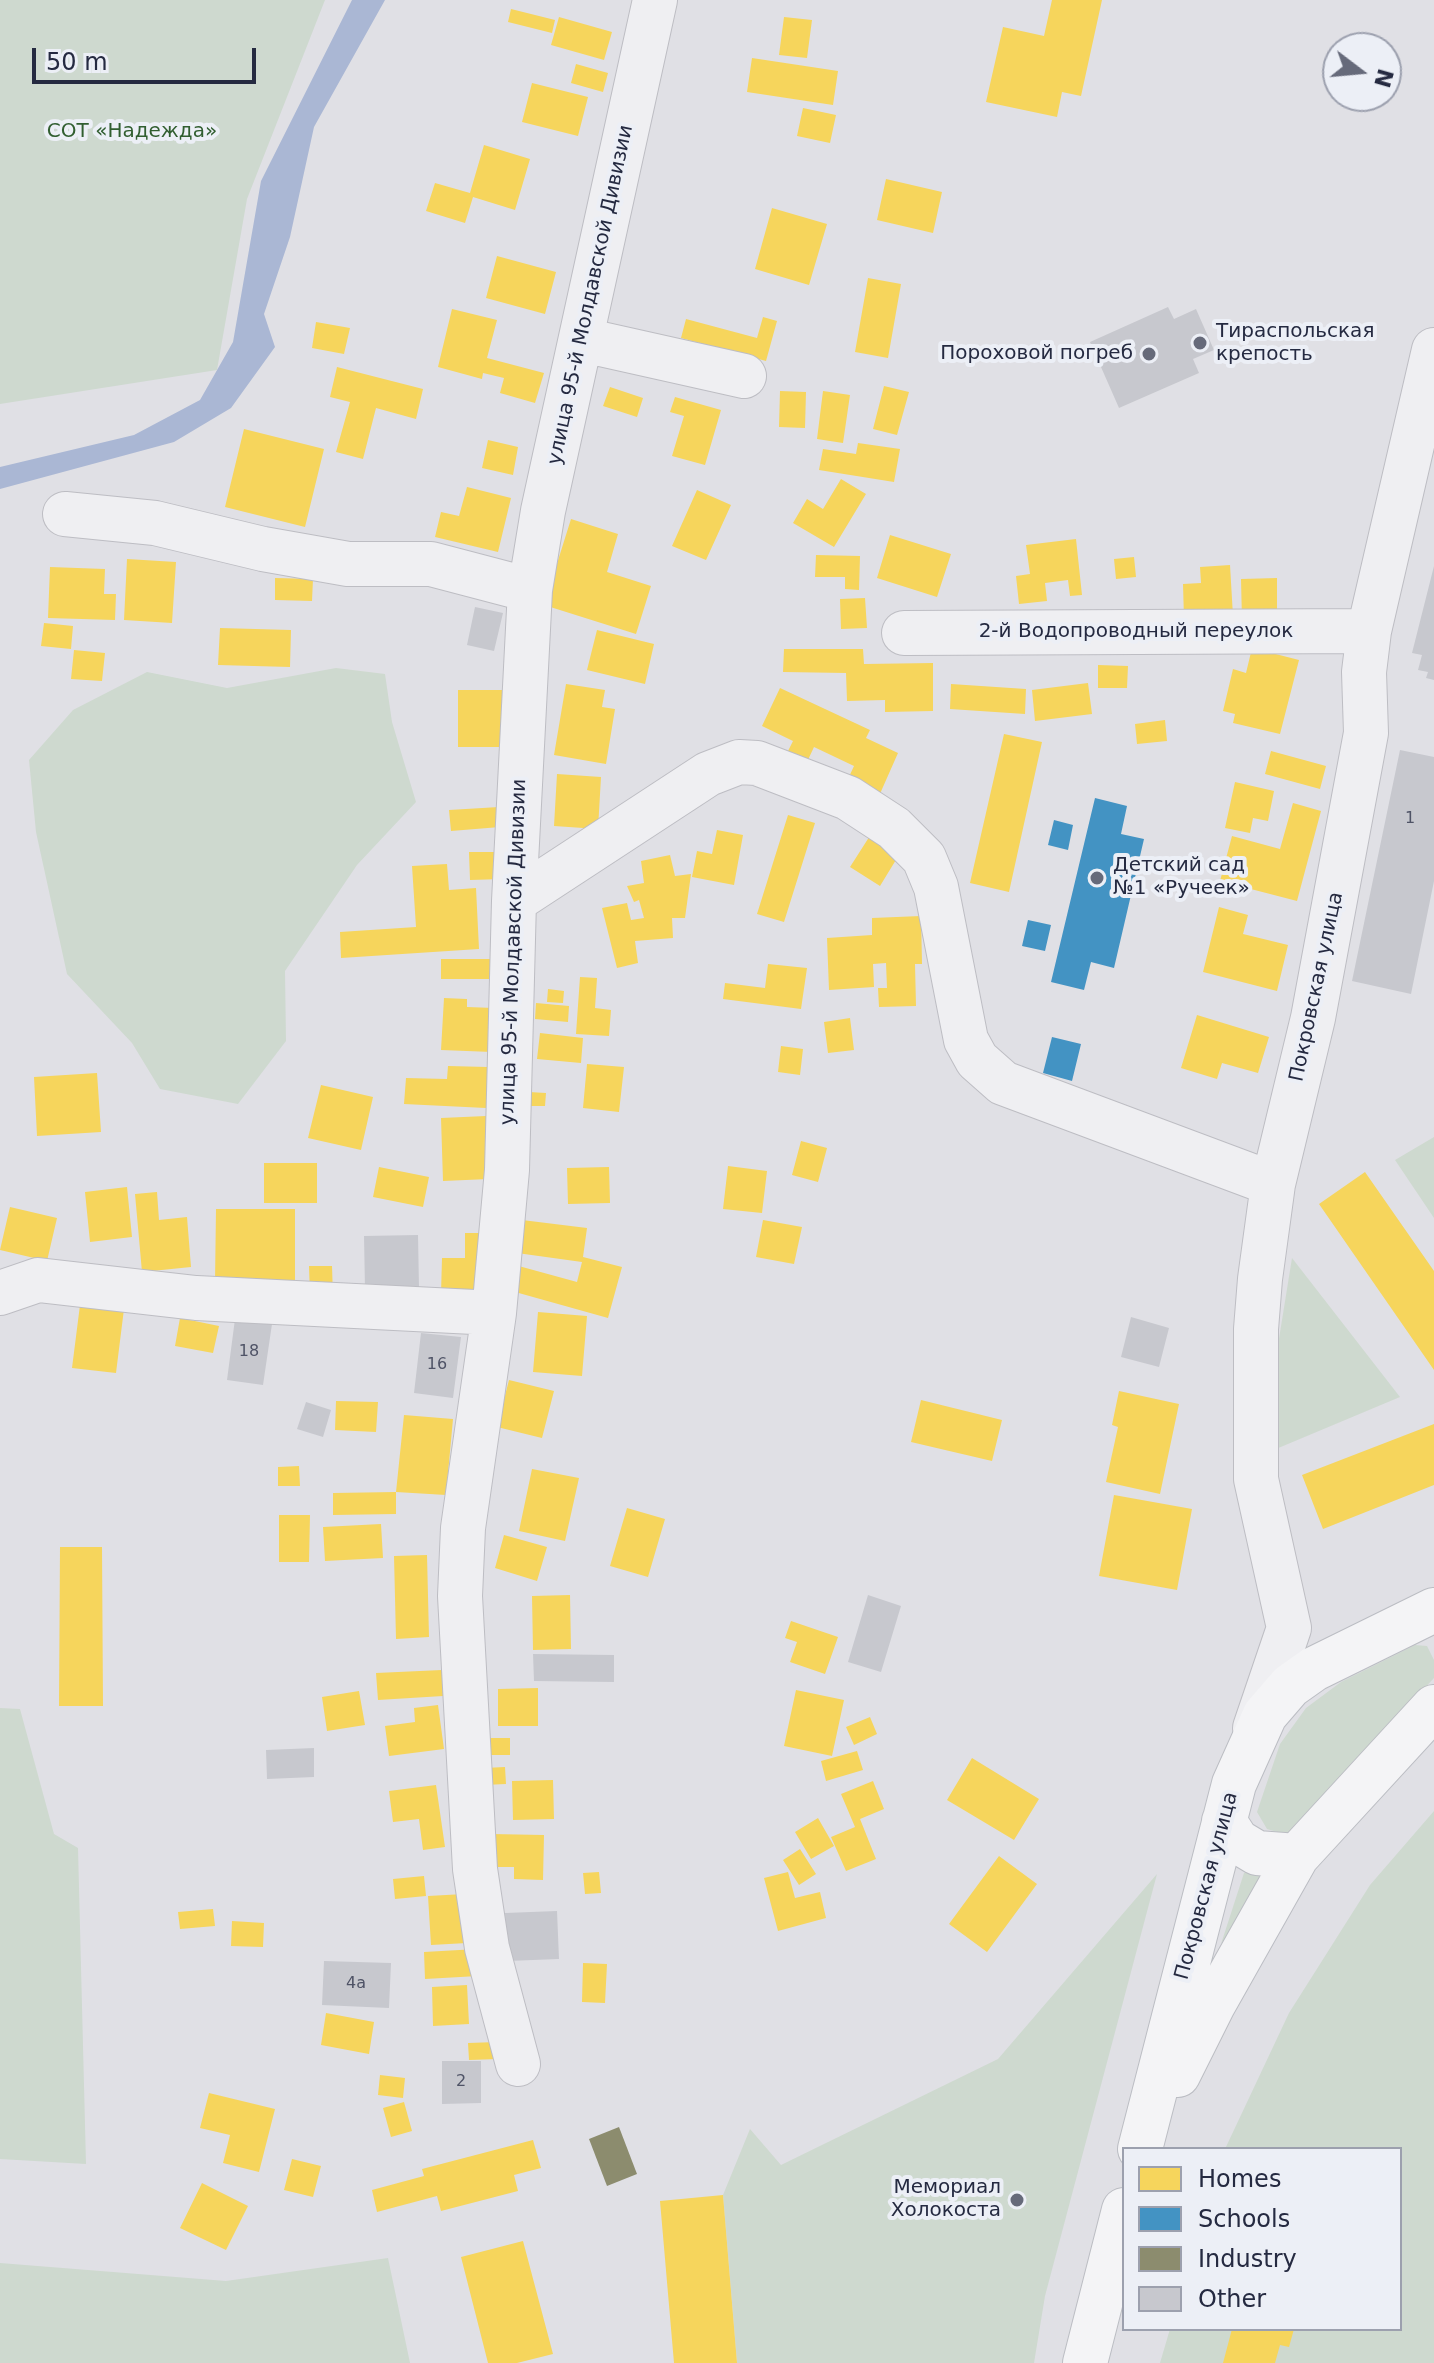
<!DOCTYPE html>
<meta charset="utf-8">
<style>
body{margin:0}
#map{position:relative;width:1434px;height:2363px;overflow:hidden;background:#e0e0e5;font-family:"DejaVu Sans",sans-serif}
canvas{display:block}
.legend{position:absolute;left:1122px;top:2147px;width:280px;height:184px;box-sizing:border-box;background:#eceff6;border:2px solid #9ca0ae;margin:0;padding:10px 14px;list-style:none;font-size:24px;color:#252a41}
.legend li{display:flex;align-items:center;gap:16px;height:40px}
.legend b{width:40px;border:2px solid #9ca0ae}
.north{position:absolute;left:1322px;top:32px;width:80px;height:80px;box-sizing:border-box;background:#eceff6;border:2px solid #9ca0ae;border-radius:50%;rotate:106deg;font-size:22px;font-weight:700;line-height:32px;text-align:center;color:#252a41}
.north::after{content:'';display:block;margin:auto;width:28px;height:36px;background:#666a7a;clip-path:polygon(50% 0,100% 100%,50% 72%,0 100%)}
.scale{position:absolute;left:32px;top:48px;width:224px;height:36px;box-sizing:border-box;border:4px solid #252a41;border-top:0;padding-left:10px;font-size:24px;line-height:28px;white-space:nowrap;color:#252a41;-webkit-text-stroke:6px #eceff6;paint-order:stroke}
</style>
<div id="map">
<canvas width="1434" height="2363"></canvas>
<ul class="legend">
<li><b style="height:22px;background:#f6d55c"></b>Homes</li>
<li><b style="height:22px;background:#4393c3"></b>Schools</li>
<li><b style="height:22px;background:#8c8c6e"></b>Industry</li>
<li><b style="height:22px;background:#c7c8ce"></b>Other</li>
</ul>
<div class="north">N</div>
<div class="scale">50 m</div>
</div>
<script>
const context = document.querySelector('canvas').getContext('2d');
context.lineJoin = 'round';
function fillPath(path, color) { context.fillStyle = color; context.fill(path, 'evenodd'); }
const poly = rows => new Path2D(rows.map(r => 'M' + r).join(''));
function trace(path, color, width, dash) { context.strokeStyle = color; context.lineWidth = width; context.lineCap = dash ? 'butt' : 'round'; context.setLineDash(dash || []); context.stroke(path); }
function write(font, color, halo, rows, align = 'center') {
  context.font = font + ' "DejaVu Sans",sans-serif'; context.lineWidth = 8; context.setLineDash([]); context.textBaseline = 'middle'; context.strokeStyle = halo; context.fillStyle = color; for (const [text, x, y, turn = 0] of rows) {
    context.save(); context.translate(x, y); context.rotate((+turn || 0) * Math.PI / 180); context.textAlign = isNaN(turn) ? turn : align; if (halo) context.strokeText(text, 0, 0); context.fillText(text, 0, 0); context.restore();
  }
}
const green = poly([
 [0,0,325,0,247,199,217,370,0,404],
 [336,668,385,674,392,722,416,802,357,865,285,971,286,1041,238,1104,160,1089,132,1043,67,974,36,832,29,760,73,710,147,672,227,688],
 [1434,1137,1434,1218,1395,1160],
 [1292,1258,1400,1397,1276,1449,1277,1351],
 [1415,1645,1427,1646,1434,1660,1434,1678,1287,1835,1267,1829,1257,1812,1280,1744,1306,1708,1341,1682],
 [0,1708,20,1709,54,1834,78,1848,86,2164,0,2159],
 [1434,1811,1434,2363,1160,2363,1170,2329,1400,2329,1400,2149,1225,2149,1289,2013,1370,1885],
 [1258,1869,1264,1876,1261,1886,1221,1944,1244,1873],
 [1157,1874,1045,2296,1034,2363,737,2363,723,2195,750,2129,781,2165,998,2059],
 [388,2258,410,2363,0,2363,0,2263,226,2281]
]);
const water = poly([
 [352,0,385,0,314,127,290,237,264,314,275,347,231,408,174,442,0,489,0,467,134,435,200,400,233,342,261,181]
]);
const homes = poly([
 [1052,0,1102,0,1081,96,1062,92,1057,117,986,102,1003,27,1044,36],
 [511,9,555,20,552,33,508,22],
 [559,17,612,32,604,60,551,45],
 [784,17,812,20,807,58,779,55],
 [752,58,838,71,833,105,747,92],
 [576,64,608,73,603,92,571,83],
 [532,83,588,97,578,136,522,122],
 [803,108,836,115,830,143,797,136],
 [484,145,530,159,515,210,473,197,465,223,426,211,435,183,470,193],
 [886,179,942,192,933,233,877,220],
 [772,208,827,224,809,285,755,269],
 [497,256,556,272,545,314,486,298],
 [868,278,901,284,888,358,855,352],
 [452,309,497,320,487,358,544,373,535,403,500,393,504,378,483,373,482,379,438,367],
 [763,317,777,321,766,361,681,338,686,319,757,338],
 [316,322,350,328,344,354,312,348],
 [337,367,423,389,416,419,376,408,363,459,336,452,350,402,330,397],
 [884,386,909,392,897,435,873,429],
 [610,387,643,398,637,417,603,406],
 [780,391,806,392,805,428,779,427],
 [823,391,850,395,843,443,817,439],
 [675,397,721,410,705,465,672,456,684,416,670,412],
 [244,429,324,449,305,527,225,507],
 [488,440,518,447,513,475,482,468],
 [858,443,900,449,894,482,819,470,823,449,856,454],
 [841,479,866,494,834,547,793,523,807,499,823,509],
 [467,487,511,498,498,552,435,537,441,512,459,516],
 [697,490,731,505,706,560,672,546],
 [571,519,618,534,607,572,651,586,636,634,544,605],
 [890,535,951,554,937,597,877,578],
 [1076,539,1082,595,1070,596,1068,580,1045,583,1047,601,1019,604,1016,576,1030,574,1026,545],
 [816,555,860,556,859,590,845,589,845,577,815,577],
 [1134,557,1136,577,1116,579,1114,559],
 [127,559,176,562,172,623,124,620],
 [1230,565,1233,616,1184,619,1183,584,1201,583,1200,567],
 [50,567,105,569,104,594,116,594,115,620,48,618],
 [275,578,313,579,312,601,275,600],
 [1277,578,1277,620,1242,621,1241,579],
 [865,598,867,628,841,629,840,599],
 [44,623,73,626,71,649,41,646],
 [220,628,291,630,290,667,218,665],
 [597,630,654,644,645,684,587,670],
 [1252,648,1299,660,1280,734,1233,723,1235,714,1223,711,1233,669,1246,673],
 [784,649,863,649,864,664,933,663,933,711,885,712,885,700,847,701,846,673,783,672],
 [74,650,105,653,102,681,71,679],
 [1098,665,1128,666,1127,688,1098,688],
 [1088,683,1092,714,1035,721,1032,690],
 [566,684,605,690,602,707,615,709,606,764,554,755],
 [951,684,1026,689,1025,714,950,709],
 [780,688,870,730,866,738,898,753,879,796,847,781,854,766,814,747,807,762,787,753,793,741,762,726],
 [458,690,508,690,507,747,458,747],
 [1165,720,1167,741,1137,744,1135,724],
 [1004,734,1042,742,1009,892,970,883],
 [1271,751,1326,766,1320,789,1265,774],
 [557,774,601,777,598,829,554,826],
 [1235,782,1274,791,1268,821,1253,818,1250,833,1225,828],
 [1293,803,1321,811,1297,901,1220,881,1232,836,1280,849],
 [499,807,500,827,451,831,449,810],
 [788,815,815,823,784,922,757,914],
 [717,830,743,835,734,885,692,877,697,851,712,854],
 [873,831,902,850,880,886,850,867],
 [469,852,502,852,503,879,470,880],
 [670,855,675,876,691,874,685,918,672,918,673,938,635,941,638,963,617,968,602,908,627,903,631,920,644,918,639,900,634,902,627,886,644,883,641,861],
 [447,864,449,890,476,888,479,949,341,958,340,932,416,927,412,866],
 [1219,907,1248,915,1243,934,1288,945,1277,991,1203,972],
 [921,916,922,964,915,964,916,1006,879,1007,878,988,887,988,886,963,873,964,874,987,829,990,827,938,872,935,872,918],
 [441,959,490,959,490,979,441,979],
 [768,964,807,968,801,1009,723,999,725,983,765,988],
 [580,977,597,978,595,1008,611,1010,609,1036,576,1034],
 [548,989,564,991,563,1003,547,1002],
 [444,998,467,999,467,1007,494,1008,492,1052,441,1050],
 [536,1003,569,1006,568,1022,535,1019],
 [1197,1015,1269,1037,1258,1073,1222,1063,1217,1079,1181,1068],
 [850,1018,854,1050,828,1053,824,1022],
 [540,1033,583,1038,581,1063,537,1059],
 [781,1046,803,1049,800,1075,778,1072],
 [587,1064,624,1067,619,1112,583,1108],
 [448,1066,488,1067,486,1108,404,1104,406,1078,447,1079],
 [97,1073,101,1132,37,1136,34,1077],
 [321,1085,373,1097,361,1150,308,1138],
 [529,1092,546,1093,545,1106,529,1106],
 [486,1116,489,1179,443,1181,441,1118],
 [801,1141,827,1148,818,1182,792,1175],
 [264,1163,317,1163,317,1203,264,1203],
 [728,1166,767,1171,762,1213,723,1209],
 [379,1167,429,1177,423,1207,373,1197],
 [609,1167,610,1203,568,1204,567,1168],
 [1365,1172,1434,1271,1434,1370,1319,1204],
 [127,1187,132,1237,90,1242,85,1192],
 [157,1192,159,1220,187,1217,191,1267,142,1272,135,1194],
 [10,1207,57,1218,47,1261,0,1250],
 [216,1209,295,1209,295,1282,215,1282],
 [522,1220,587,1228,583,1257,622,1267,608,1318,508,1290,515,1265,577,1282,582,1262,517,1253],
 [763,1220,802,1227,794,1264,756,1257],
 [465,1233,487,1233,486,1295,441,1294,442,1258,465,1258],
 [309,1266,332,1266,333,1296,310,1297],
 [80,1305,124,1309,116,1373,72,1368],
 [538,1312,587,1316,582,1376,533,1372],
 [180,1318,219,1326,213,1353,175,1346],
 [509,1380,554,1391,542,1438,497,1427],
 [1119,1391,1179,1404,1160,1494,1106,1482,1118,1427,1112,1425],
 [921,1400,1002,1420,992,1461,911,1442],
 [336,1401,378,1402,376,1432,335,1430],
 [404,1415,453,1419,446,1495,396,1492],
 [1434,1424,1434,1485,1323,1529,1302,1475],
 [299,1466,300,1486,278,1486,278,1467],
 [532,1469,579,1478,565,1541,519,1531],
 [396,1492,396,1514,333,1515,333,1493],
 [1114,1495,1192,1509,1177,1590,1099,1576],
 [627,1508,665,1519,648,1577,610,1566],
 [279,1515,310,1515,309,1562,279,1562],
 [381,1524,383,1558,325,1561,323,1527],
 [504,1535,547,1547,537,1581,495,1568],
 [60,1547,102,1547,103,1706,59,1706],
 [427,1555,429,1637,396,1639,394,1556],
 [570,1595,571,1649,533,1650,532,1596],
 [791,1621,838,1637,825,1674,790,1662,797,1642,785,1638],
 [442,1670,443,1696,378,1700,376,1673],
 [538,1688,538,1726,498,1726,498,1689],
 [796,1690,844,1700,832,1756,784,1746],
 [359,1691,365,1725,327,1731,322,1697],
 [438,1705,444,1749,389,1756,385,1726,415,1722,414,1708],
 [870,1717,877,1734,854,1745,846,1727],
 [479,1738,510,1738,510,1755,479,1755],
 [857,1751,863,1770,826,1781,821,1761],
 [972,1758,1039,1799,1014,1840,947,1800],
 [505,1767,506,1784,484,1785,484,1768],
 [553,1780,554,1819,513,1820,512,1781],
 [873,1781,884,1809,860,1819,876,1859,846,1871,831,1837,855,1827,841,1794],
 [436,1785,445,1847,423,1850,419,1819,393,1822,389,1791],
 [818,1818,834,1846,811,1859,795,1832],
 [491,1834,544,1835,543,1880,514,1879,514,1867,491,1867],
 [800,1849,816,1874,799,1885,783,1860],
 [999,1856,1037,1884,987,1952,949,1924],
 [599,1872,601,1893,585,1894,583,1873],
 [788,1872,795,1898,820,1892,826,1918,778,1931,764,1878],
 [424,1876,426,1896,395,1899,393,1879],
 [464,1894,467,1943,431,1945,428,1896],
 [213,1909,215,1926,180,1929,178,1912],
 [232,1921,264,1923,263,1947,231,1946],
 [477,1949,478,1976,425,1979,424,1952],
 [583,1963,607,1964,605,2003,582,2002],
 [467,1985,469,2024,433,2026,432,1987],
 [326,2013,374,2022,369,2054,321,2045],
 [497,2042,498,2059,469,2060,468,2043],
 [380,2075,405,2078,403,2098,378,2095],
 [209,2093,275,2109,259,2172,223,2163,230,2135,200,2128],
 [404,2102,412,2131,391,2137,383,2108],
 [533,2140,541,2168,514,2175,518,2191,441,2211,437,2196,377,2212,372,2190,424,2176,422,2169],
 [292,2159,321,2166,313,2197,284,2190],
 [202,2183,248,2206,226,2250,180,2228],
 [723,2195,737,2363,674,2363,660,2201],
 [523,2241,553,2354,517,2363,488,2363,461,2257],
 [1232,2329,1294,2329,1289,2347,1280,2345,1275,2363,1223,2363]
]);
const schools = poly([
 [1095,798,1127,806,1121,834,1144,839,1114,968,1091,962,1084,990,1051,982],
 [1054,820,1073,825,1068,850,1048,845],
 [1028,920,1051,925,1045,951,1022,946],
 [1052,1037,1081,1044,1072,1081,1043,1073]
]);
const industry = poly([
 [619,2127,637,2174,607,2186,589,2139]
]);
const building = poly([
 [1168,307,1174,319,1196,309,1214,350,1193,359,1199,373,1119,408,1090,342],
 [1434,566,1434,680,1426,678,1428,672,1418,670,1422,655,1412,653],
 [475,607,503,613,494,651,467,645],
 [1400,750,1434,757,1434,881,1411,994,1352,981],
 [418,1235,419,1288,365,1289,364,1236],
 [1131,1317,1169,1328,1159,1367,1121,1357],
 [235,1319,272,1324,263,1385,227,1380],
 [421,1333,461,1337,453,1398,414,1393],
 [306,1402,331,1410,323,1437,297,1429],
 [868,1595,901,1606,881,1672,848,1662],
 [533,1654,614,1655,614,1682,534,1681],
 [314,1748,314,1777,267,1779,266,1750],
 [557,1911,559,1959,507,1961,505,1913],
 [324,1961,391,1963,389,2008,322,2005],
 [442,2061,481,2061,481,2103,442,2104]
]);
const minor = poly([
 [583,340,744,376],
 [65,514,155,523,263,549,348,564,431,564,530,590],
 [904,633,1369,631],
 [514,901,708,774,739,762,757,763,848,798,894,828,924,858,936,887,966,1040,977,1060,1003,1083,1273,1184],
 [0,1293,38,1280,196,1298,494,1313],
 [1255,1728,1289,1628,1256,1479,1256,1329,1260,1279,1273,1184,1313,1018,1366,733,1364,672,1369,631,1434,350],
 [518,2064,487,1948,475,1869,460,1596,463,1528,494,1313,507,1170,514,901,530,590,543,511,655,0]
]);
const major = poly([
 [1224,1821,1237,1841,1257,1853,1297,1856],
 [1178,2075,1213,2005,1297,1856,1434,1707],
 [1140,2149,1234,1784,1265,1715,1290,1686,1314,1669,1434,1610],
 [1085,2363,1124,2210]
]);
const markers = [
 [1200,343,8,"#666a7a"],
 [1149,354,8,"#666a7a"],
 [1097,878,8,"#666a7a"],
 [1017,2200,8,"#666a7a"]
];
const numberNames = [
 ["1",1410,819],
 ["18",249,1352],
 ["16",437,1365],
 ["4а",356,1984],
 ["2",461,2082]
];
const parkNames = [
 ["СОТ «Надежда»",132,132]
];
const streetNames = [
 ["улица 95-й Молдавской Дивизии",591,295,-78],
 ["2-й Водопроводный переулок",1136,632],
 ["улица 95-й Молдавской Дивизии",514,952,-88],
 ["Покровская улица",1317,987,-78],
 ["Покровская улица",1207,1886,-75]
];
const poiNames = [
 ["Тираспольская",1216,332],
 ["крепость",1216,355],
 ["Пороховой погреб",1133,354,"right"],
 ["Детский сад",1113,866],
 ["№1 «Ручеек»",1113,889],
 ["Мемориал",1001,2188,"right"],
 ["Холокоста",1001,2211,"right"]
];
fillPath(green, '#ced9cf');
fillPath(water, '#aab7d4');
fillPath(homes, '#f6d55c');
fillPath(schools, '#4393c3');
fillPath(industry, '#8c8c6e');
fillPath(building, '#c7c8ce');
trace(minor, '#bdbdc3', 46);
trace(major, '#bbbdc3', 46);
trace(minor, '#efeff2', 44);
trace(major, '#f4f4f6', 44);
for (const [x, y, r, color] of markers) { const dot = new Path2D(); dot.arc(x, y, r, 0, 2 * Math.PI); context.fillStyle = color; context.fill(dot); trace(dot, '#eceff6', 3); }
write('16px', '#4f5366', null, numberNames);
write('20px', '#315e30', '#eceff6', parkNames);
write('20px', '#252a41', '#eceff6', streetNames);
write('20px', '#252a41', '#eceff6', poiNames, 'left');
</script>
